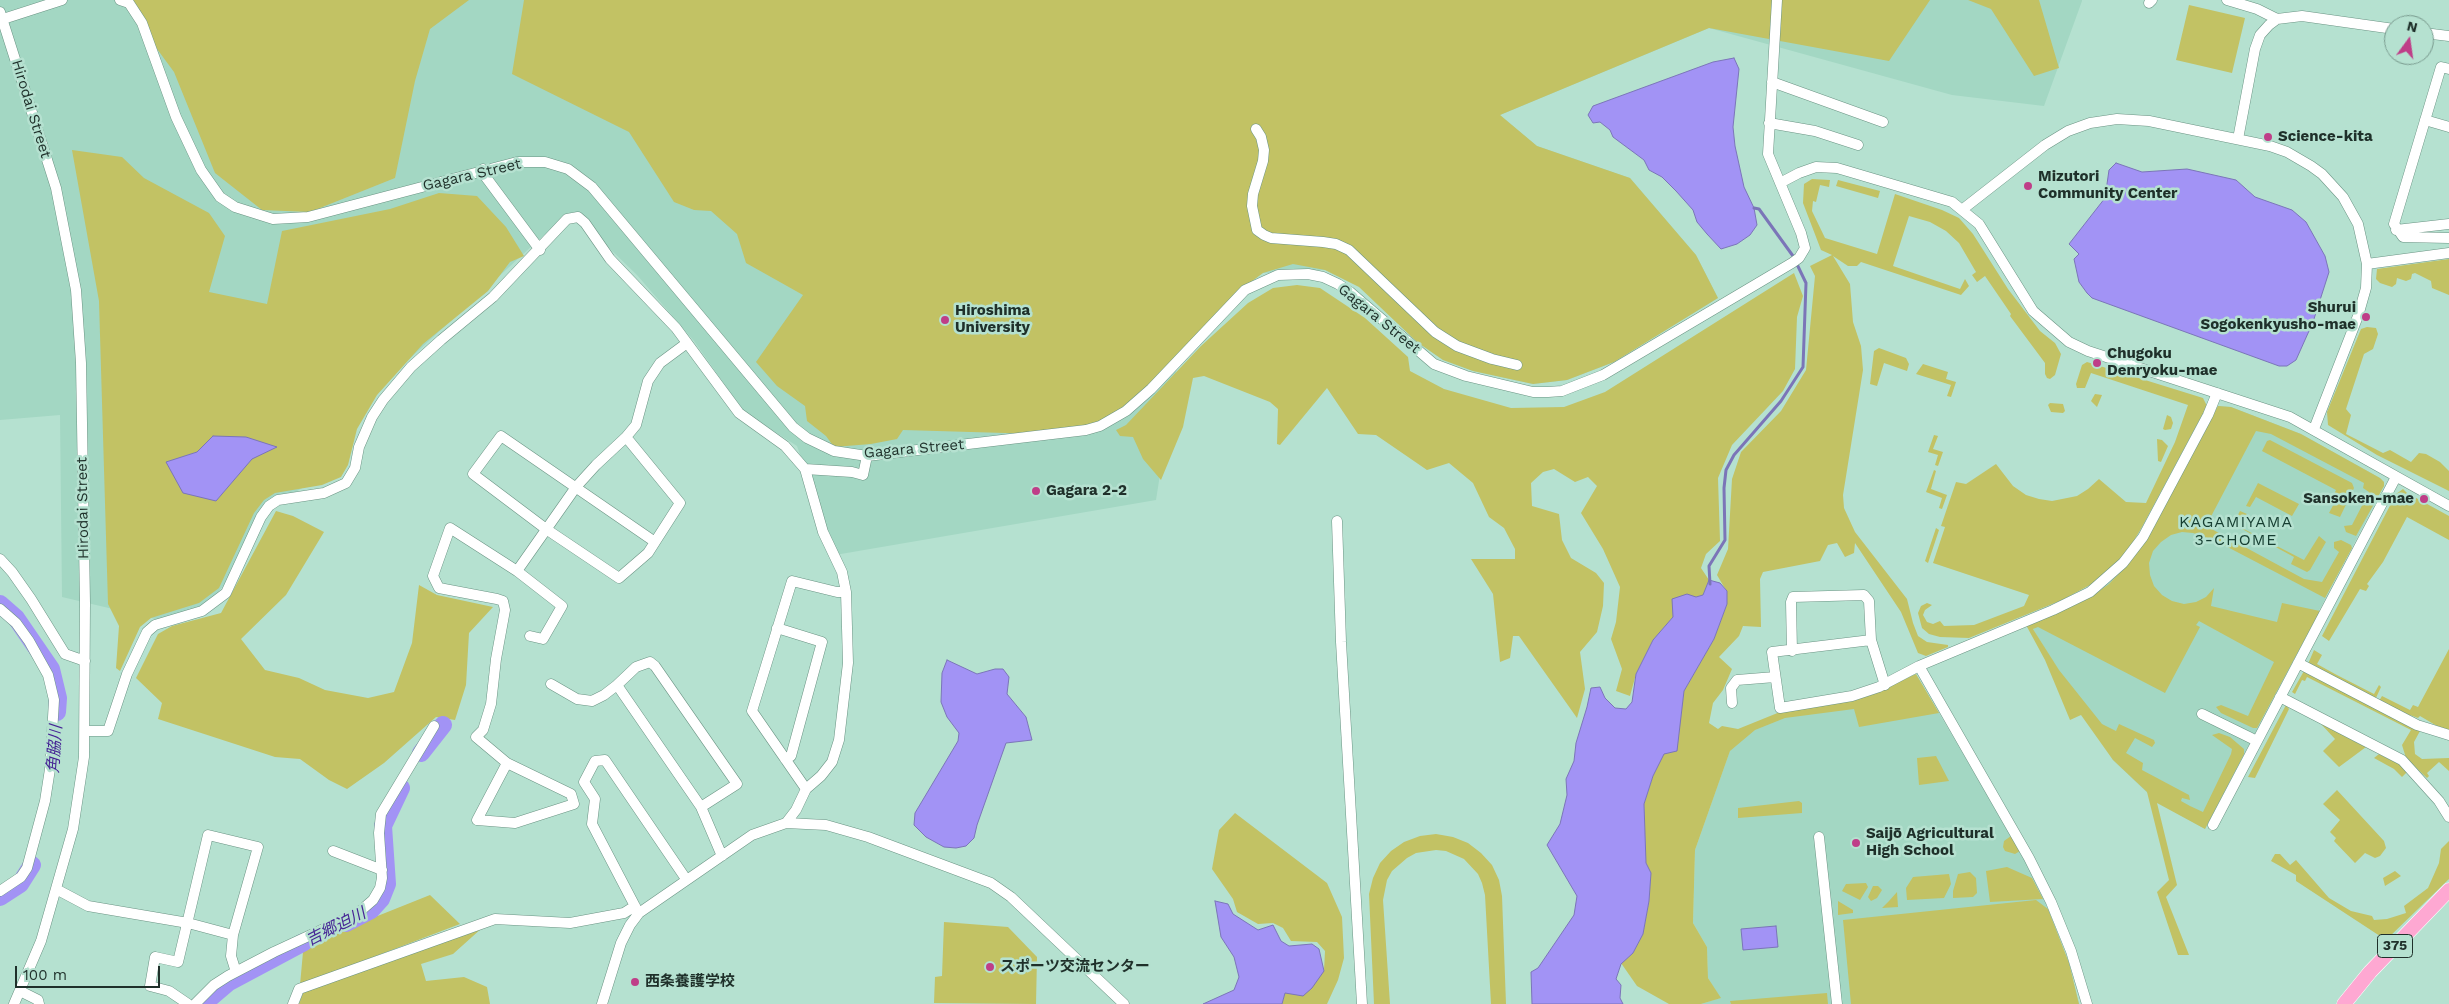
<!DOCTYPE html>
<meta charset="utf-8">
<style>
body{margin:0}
#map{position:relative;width:2449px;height:1004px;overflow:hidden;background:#b5e1d0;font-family:"Work Sans",sans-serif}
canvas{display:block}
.north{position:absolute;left:2384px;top:15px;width:50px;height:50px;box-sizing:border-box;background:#b5e1d0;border:1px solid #799a8e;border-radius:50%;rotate:14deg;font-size:14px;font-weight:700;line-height:20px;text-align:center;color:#1f302a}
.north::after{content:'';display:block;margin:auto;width:18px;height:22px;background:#bf3e88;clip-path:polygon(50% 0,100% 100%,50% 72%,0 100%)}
.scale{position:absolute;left:15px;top:966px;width:145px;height:22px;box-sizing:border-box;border:2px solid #1f302a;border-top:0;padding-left:6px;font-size:15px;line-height:18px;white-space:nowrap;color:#1f302a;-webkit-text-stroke:4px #b5e1d0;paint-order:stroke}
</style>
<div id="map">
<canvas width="2449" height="1004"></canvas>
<div class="north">N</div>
<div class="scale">100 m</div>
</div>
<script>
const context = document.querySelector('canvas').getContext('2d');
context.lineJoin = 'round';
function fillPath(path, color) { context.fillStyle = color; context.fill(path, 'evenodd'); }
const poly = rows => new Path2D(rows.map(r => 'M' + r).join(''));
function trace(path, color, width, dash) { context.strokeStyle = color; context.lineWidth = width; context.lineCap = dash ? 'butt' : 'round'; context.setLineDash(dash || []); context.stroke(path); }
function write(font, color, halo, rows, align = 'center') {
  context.font = font + ' "Work Sans","Noto Sans JP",sans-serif'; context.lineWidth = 5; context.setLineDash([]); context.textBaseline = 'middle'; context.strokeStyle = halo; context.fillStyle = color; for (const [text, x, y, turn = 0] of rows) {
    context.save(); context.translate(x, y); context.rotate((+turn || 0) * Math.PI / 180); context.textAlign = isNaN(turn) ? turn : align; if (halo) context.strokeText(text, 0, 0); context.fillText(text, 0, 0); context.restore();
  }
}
const built = poly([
 [0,0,2082,0,2082,1,2044,106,1952,95,1709,28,1500,115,1537,146,1630,178,1696,255,1718,298,1614,362,1567,380,1533,384,1473,371,1443,360,1417,342,1360,287,1325,270,1263,273,1236,293,1178,360,1156,500,835,555,797,446,744,412,694,341,637,275,572,212,559,221,380,386,323,476,285,498,253,530,229,579,209,603,164,621,62,597,60,415,0,420],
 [2218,406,2231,407,2301,434,2380,478,2384,482,2384,486,2205,829,2157,802,2113,760,2033,629,2129,563],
 [1916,674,2020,851,2048,909,2069,963,2079,1004,1701,1004,1720,998,1708,978,1707,947,1693,923,1695,850,1732,745,1780,712,1852,699]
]);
const green = poly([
 [121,0,469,0,430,29,415,81,395,178,310,212,262,210,215,173,174,72],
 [524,0,1930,0,1889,61,1709,28,1500,115,1537,146,1630,178,1696,255,1718,298,1614,362,1567,380,1533,384,1473,371,1443,360,1417,342,1359,287,1325,270,1293,264,1263,273,1236,293,1158,387,1130,414,1103,429,1073,435,903,430,897,439,871,444,834,447,826,436,807,421,805,406,777,386,756,362,803,295,746,263,737,234,711,211,694,210,674,202,629,132,512,74],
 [1968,0,2039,0,2059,68,2034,76,1991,9],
 [2189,5,2245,18,2232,73,2176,60],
 [72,150,122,157,144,178,209,213,225,236,209,292,267,304,282,231,390,209,439,193,477,196,506,227,524,256,510,262,488,291,423,344,377,395,357,429,348,465,341,477,322,485,275,493,264,500,254,513,219,588,199,603,151,618,140,627,120,671,116,668,119,626,108,604,99,301],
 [213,436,226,437,252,459,216,501,166,462,197,452],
 [1812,179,1830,180,1829,187,1820,185,1816,202,1813,201,1812,211,1825,238,1877,254,1895,194,1942,210,1959,218,1973,234,2008,289,2040,331,2055,343,2061,354,2055,375,2050,379,2047,378,2045,374,2045,363,2010,316,2011,314,1985,276,1977,282,1972,275,1976,272,1959,243,1946,231,1930,222,1909,216,1893,266,1960,289,1965,279,1969,286,1961,295,1861,262,1857,266,1848,266,1833,256,1850,284,1853,322,1861,346,1863,370,1843,495,1844,508,1855,532,1907,599,1913,623,1918,636,1927,642,1948,645,1948,647,1926,656,1918,653,1901,612,1855,543,1854,553,1845,557,1837,543,1828,545,1820,561,1763,572,1760,579,1761,627,1743,626,1739,636,1719,657,1732,669,1723,690,1713,703,1709,723,1718,729,1722,726,1738,729,1780,712,1881,690,1916,674,1939,713,1859,727,1854,709,1785,718,1755,730,1730,751,1695,850,1693,923,1707,947,1708,978,1721,998,1701,1004,1669,1004,1637,986,1621,963,1633,953,1643,934,1649,901,1651,873,1646,863,1644,804,1653,776,1681,716,1684,691,1714,639,1727,604,1727,592,1717,575,1728,549,1732,479,1741,452,1781,411,1806,370,1815,276,1810,266,1832,255,1821,250,1803,203,1804,184],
 [1838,180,1880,191,1878,198,1836,186],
 [2449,259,2449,295,2432,288,2431,281,2415,273,2412,274,2411,279,2406,281,2397,278,2396,284,2392,287,2380,283,2376,279,2377,269],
 [1794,273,1803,296,1797,317,1795,369,1783,391,1732,445,1718,478,1720,541,1706,554,1701,568,1709,580,1703,595,1696,597,1673,617,1653,640,1636,674,1630,696,1616,691,1622,669,1611,639,1616,622,1620,587,1603,549,1581,513,1597,486,1588,477,1575,482,1554,469,1543,472,1531,483,1532,506,1559,514,1562,540,1571,558,1596,573,1604,583,1603,606,1597,632,1580,652,1585,689,1577,718,1519,636,1513,636,1510,658,1500,662,1493,594,1471,559,1515,559,1515,549,1504,528,1489,517,1473,483,1449,463,1427,470,1376,435,1358,434,1327,388,1280,445,1277,444,1278,409,1270,402,1204,376,1193,378,1183,427,1161,480,1143,459,1133,437,1120,436,1116,430,1126,425,1201,346,1248,303,1273,288,1297,285,1320,288,1365,318,1408,357,1410,371,1444,389,1511,408,1564,407,1605,392],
 [2367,327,2376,328,2378,334,2373,349,2364,354,2346,409,2351,415,2346,434,2383,453,2390,450,2411,462,2419,453,2426,454,2440,462,2449,471,2449,491,2377,455,2328,425,2327,412,2361,329],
 [1879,348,1906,358,1909,364,1907,371,1884,363,1877,386,1870,384,1874,351],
 [2087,362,2203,398,2207,406,2142,527,2130,547,2110,570,2090,585,2062,600,1969,638,1940,637,1929,634,1922,628,1918,613,1921,606,1927,603,1932,605,1925,610,1923,615,1927,622,1933,624,1940,621,1944,626,1974,625,2024,606,2029,595,1933,563,1945,527,1941,526,1956,482,1966,484,1996,464,2013,486,2026,495,2039,499,2052,501,2077,496,2088,489,2099,479,2126,502,2146,503,2175,442,2188,405,2091,373,2085,388,2077,388,2076,384,2082,365],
 [1923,364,1948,372,1946,379,1956,382,1951,397,1947,396,1951,385,1916,374],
 [2095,394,2102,395,2097,407,2091,401],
 [2050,403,2063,404,2065,411,2063,413,2051,412,2048,405],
 [2218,406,2231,407,2301,434,2380,478,2384,482,2384,486,2356,536,2346,532,2344,526,2352,525,2369,492,2363,488,2364,483,2271,434,2256,431,2206,526,2304,579,2322,582,2339,552,2334,548,2334,542,2341,540,2351,545,2352,548,2325,598,2216,541,2193,533,2182,532,2171,535,2161,542,2153,551,2149,563,2150,575,2154,586,2162,595,2172,601,2184,604,2196,602,2206,597,2214,588,2211,606,2277,622,2282,603,2320,611,2257,728,2253,728,2221,713,2216,707,2221,705,2248,716,2274,662,2199,621,2196,625,2200,627,2165,693,2038,627,2033,629,2059,670,2102,724,2116,731,2119,724,2154,740,2155,743,2152,747,2135,738,2126,753,2143,763,2142,770,2189,795,2190,800,2182,798,2181,801,2190,806,2203,812,2231,754,2232,749,2212,735,2219,733,2230,737,2244,749,2244,754,2205,829,2157,803,2177,885,2166,897,2189,955,2178,955,2157,892,2169,880,2147,792,2113,760,2081,715,2070,720,2045,660,2026,625,2092,596,2109,584,2129,563],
 [2167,415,2171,417,2173,423,2171,429,2165,430,2163,429],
 [1934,435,1938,436,1933,449,1943,452,1938,466,1935,465,1938,455,1928,452],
 [2157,439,2162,440,2168,446,2161,462,2158,461],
 [2270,440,2352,483,2354,488,2340,517,2329,513,2337,498,2333,496,2336,490,2262,451,2267,441],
 [1934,470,1936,471,1931,489,1947,495,1942,509,1939,508,1942,498,1926,492],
 [2258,483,2299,504,2292,516,2256,497,2250,507,2246,506],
 [2403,489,2407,493,2449,516,2449,540,2407,517,2383,562,2367,584,2369,586,2366,591,2360,589,2329,641,2322,636,2396,494],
 [276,511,293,516,324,532,286,595,241,639,265,670,299,678,325,690,368,698,394,692,412,643,419,585,437,595,493,607,469,633,466,685,455,720,436,717,384,763,347,789,329,780,300,759,275,757,158,719,162,703,136,678,158,634,172,626,221,613],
 [2240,511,2247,514,2240,527,2304,560,2319,536,2326,542,2310,570,2307,572,2291,564,2294,557,2233,524],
 [1936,528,1939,530,1928,563,1925,561],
 [2449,649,2449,730,2437,726,2420,716,2418,718,2410,715,2408,717,2379,701,2382,696,2410,710,2413,705,2418,707],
 [2314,650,2322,655,2317,664,2335,674,2374,694,2379,685,2381,687,2375,700,2308,664],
 [2304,671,2309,672,2420,731,2414,742,2415,754,2422,759,2449,758,2449,771,2439,762,2427,773,2429,776,2427,778,2406,758,2402,745,2411,730,2307,677,2305,681,2302,680,2295,694,2292,692],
 [2286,705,2289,709,2255,778,2248,777],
 [2321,724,2366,747,2339,767,2323,751,2335,739],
 [2379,754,2399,764,2407,772,2402,777,2394,769,2374,758],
 [1936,756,1949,781,1919,785,1917,758],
 [2337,790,2384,841,2386,848,2380,856,2375,858,2365,853,2355,863,2334,841,2336,838,2330,832,2340,820,2323,804],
 [1799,801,1802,803,1802,813,1738,818,1738,808],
 [1235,813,1327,883,1342,917,1344,958,1338,980,1327,1004,1282,1004,1285,993,1324,971,1325,951,1317,942,1291,941,1283,928,1273,923,1258,924,1237,912,1233,899,1212,869,1219,830],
 [1436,834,1453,837,1468,843,1481,853,1492,865,1499,880,1502,896,1506,1004,1491,1004,1485,895,1482,883,1478,874,1464,859,1446,851,1436,850,1416,853,1407,858,1392,871,1387,880,1383,900,1390,1004,1374,1004,1369,894,1373,878,1380,863,1391,851,1404,842,1420,836],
 [2011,836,2020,851,2015,854,2005,851,2003,847,2004,841],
 [2449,841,2449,879,2386,940,2296,881,2296,875,2271,861,2275,854,2280,854,2290,865,2296,860,2329,898,2351,911,2372,916,2374,920,2387,919,2406,913,2404,906,2428,888,2439,863,2441,849],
 [2007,867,2032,878,2043,899,1990,902,1986,871],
 [2395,871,2401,876,2385,886,2383,878],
 [1970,872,1976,878,1977,893,1973,897,1953,898,1953,891,1958,874],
 [1949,874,1951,884,1944,898,1907,900,1906,888,1913,877],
 [1866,883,1868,887,1860,900,1842,891,1846,884],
 [1873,886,1878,886,1882,890,1877,898,1871,901,1868,897],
 [1897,892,1898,907,1882,908,1889,901],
 [430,895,460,924,300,985,303,952,350,927],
 [2036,900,2048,909,2069,963,2079,1004,1851,1004,1843,920],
 [1838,901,1853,910,1853,913,1838,915],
 [944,922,1008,927,1037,957,1036,1004,934,1003,935,977,942,976],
 [482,928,453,954,421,964,426,981,464,977,487,987,490,1004,299,1004,303,993,361,970],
 [1827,993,1828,1004,1731,1004,1730,1001]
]);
const water = poly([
 [1734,58,1739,69,1733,127,1735,146,1744,187,1754,208,1757,225,1750,235,1737,244,1721,249,1707,234,1697,222,1693,210,1676,191,1662,177,1649,170,1644,160,1613,137,1610,130,1600,122,1593,123,1588,115,1593,106,1713,62,1734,58],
 [2116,163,2142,172,2187,169,2236,180,2255,197,2292,210,2306,222,2325,256,2329,272,2313,322,2296,360,2287,366,2279,366,2092,298,2087,293,2079,282,2074,259,2079,254,2069,244,2105,198,2109,170,2116,163],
 [213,436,246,437,277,447,252,459,216,501,183,493,166,462,197,452,213,436],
 [1709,580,1720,583,1727,591,1727,604,1714,639,1684,691,1677,751,1664,754,1653,776,1644,804,1646,863,1651,873,1649,901,1643,934,1633,953,1621,964,1616,979,1621,985,1620,998,1623,1004,1532,1004,1531,972,1538,968,1574,915,1577,896,1547,845,1560,824,1567,795,1566,779,1574,761,1576,743,1587,707,1591,688,1600,687,1605,698,1615,708,1626,709,1632,702,1636,674,1653,640,1673,617,1672,599,1687,594,1696,597,1703,595,1709,580],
 [947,660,977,674,995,669,1003,669,1009,677,1007,694,1026,717,1032,740,1006,743,977,825,974,838,966,846,956,848,944,847,926,837,914,825,915,813,958,741,959,733,947,717,941,702,942,673,947,660],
 [1215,901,1228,904,1233,914,1258,930,1273,925,1281,941,1289,946,1312,944,1319,949,1324,971,1312,988,1303,996,1285,993,1282,1004,1203,1004,1234,990,1239,977,1234,957,1221,937,1215,901],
 [1776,926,1778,947,1743,950,1741,929,1776,926]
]);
const stream = poly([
 [1710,584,1709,566,1725,540,1724,488,1726,470,1734,455,1781,401,1803,367,1806,283,1793,256,1759,209,1754,208]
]);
const river = poly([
 [0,604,16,618,51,669,58,698,57,712],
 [421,753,443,725],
 [0,897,20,884,32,865],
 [346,923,371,910,381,899,387,884,383,826,401,788],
 [203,1004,229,982,304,942]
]);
const minor = poly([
 [120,0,129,3,142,23,176,117,201,170,220,197,235,207,273,219,308,217,517,162,545,162,568,169,592,187,793,427,807,438,834,451,867,456,1086,430,1100,426,1126,411,1151,389,1245,290,1278,275,1308,274,1323,277,1338,284,1350,292,1434,364,1466,376,1533,392,1548,392,1562,391,1603,375,1792,263,1799,258,1805,248,1801,233,1768,154,1777,0],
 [2227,0,2257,9,2277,19],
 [2149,3,2152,0],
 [0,12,56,188,76,290,81,363,85,603,84,757,73,829,41,941,14,1004],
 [0,20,62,0],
 [2424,33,2449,36],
 [2449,69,2441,67,2394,224,2403,237,2449,238],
 [1772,82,1883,122],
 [2425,120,2449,127],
 [1769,123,1815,131,1858,145],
 [1256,129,1261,137,1264,150,1263,161,1253,194,1252,206,1257,230,1264,235,1271,238,1323,242,1336,244,1349,250,1435,332,1457,346,1492,359,1517,365],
 [2238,139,2255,49,2260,35,2269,25,2277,19,2302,16,2394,29],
 [483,169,485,176,540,250],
 [1780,183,1799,173,1816,167,1837,168,1952,202,1979,224,2033,311,2069,342,2088,351,2290,417,2449,506],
 [1963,209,2045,145,2068,131,2090,123,2117,119,2149,121,2270,146,2287,152,2311,166,2322,174,2343,197,2358,224,2367,264,2366,288,2358,316,2314,429],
 [2396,230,2449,224],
 [2367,264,2449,253],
 [626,437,680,503,655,542,648,553,619,578,546,529,473,474,501,436,655,542],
 [805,469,852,472,863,475,867,456],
 [1337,521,1341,642,1362,1004],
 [0,559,12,572,31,599,65,654,85,661],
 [517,571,562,606,543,639,530,636],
 [0,609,16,623,29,641,48,675,54,700,50,769,45,801,27,868,21,877,0,891],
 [777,628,822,642,791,756,785,759],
 [1871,640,1772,652,1780,708,1852,696,1879,687,1919,666,2053,610,2090,592,2123,563,2143,537,2208,415,2217,393],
 [1792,651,1791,602,1793,597,1864,595,1869,601,1871,640,1885,685],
 [2298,663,2417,725,2449,735],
 [1919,666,2029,858,2051,902,2071,951,2087,1004],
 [551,684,577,699,592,701,604,695,617,685],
 [2280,697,2402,760,2439,801,2449,817],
 [1732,703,1731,688,1737,680,1775,677],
 [2202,714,2257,741],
 [85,731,108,731,127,674,147,632,155,625,202,611,226,593,261,517,269,506,278,500,324,493,346,483,355,468,359,447,372,417,383,400,411,367,441,340,493,297,567,219,578,217,585,223,610,259,676,328,739,413,785,446,805,469,823,532,842,572,846,592,848,663,839,740,832,762,821,776,806,789,796,810,786,823],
 [507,763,477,820,515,823,574,804,571,794,507,763,476,737,483,730,491,704,496,659,505,610,503,601,497,599,439,588,433,576,450,528,517,571,576,487,596,465,626,437,636,425,648,381,660,363,687,343],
 [806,789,752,711,792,581,837,592,846,592],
 [701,807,737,784,655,666,650,662,636,667,617,685,701,807,722,856],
 [2213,825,2396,477],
 [1819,837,1837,1004],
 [333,851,382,870],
 [56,889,88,906,188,923,233,935],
 [637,910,592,824,595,799,584,782,595,761,605,760,686,879],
 [20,991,38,1000,39,1004],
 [188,1004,169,991,150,986,155,957,178,962,208,835,258,847,233,935,231,956,236,972],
 [195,1004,214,985,228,976,274,952,358,913,373,900,380,888,382,878,379,833,381,814,434,726],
 [293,1004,299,989,495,919,570,923,624,913,635,906],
 [602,1004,621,943,630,925,639,913,752,835,786,823,826,825,868,837,991,883,1011,897,1124,1004]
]);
const highway = poly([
 [2344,1004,2370,972,2449,890]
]);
const markers = [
 [2268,137,5,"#bf3e88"],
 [2028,186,5,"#bf3e88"],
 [2366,317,5,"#bf3e88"],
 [945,320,5,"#bf3e88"],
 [2097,363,5,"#bf3e88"],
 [1036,491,5,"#bf3e88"],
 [2424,499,5,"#bf3e88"],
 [1856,843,5,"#bf3e88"],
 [990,967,5,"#bf3e88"],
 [635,982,5,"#bf3e88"]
];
const shields = [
 [2395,946,35]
];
const shieldNames = [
 ["375",2395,946]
];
const streetNames = [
 ["Hirodai Street",31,109,73],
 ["Gagara Street",472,175,-13],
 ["Gagara Street",1379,319,39],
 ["Gagara Street",914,449,-5],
 ["Hirodai Street",83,508,-91]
];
const poiNames = [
 ["Science-kita",2278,137],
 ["Mizutori",2038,177],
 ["Community Center",2038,194],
 ["Shurui",2356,308,"right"],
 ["Sogokenkyusho-mae",2356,325,"right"],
 ["Hiroshima",955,311],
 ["University",955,328],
 ["Chugoku",2107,354],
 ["Denryoku-mae",2107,371],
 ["Gagara 2-2",1046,491],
 ["Sansoken-mae",2414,499,"right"],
 ["Saijō Agricultural",1866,834],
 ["High School",1866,851],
 ["スポーツ交流センター",1000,967],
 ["西条養護学校",645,982]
];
const neighbourhoodNames = [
 ["KAGAMIYAMA",2236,522],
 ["3-CHOME",2236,540]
];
const waterNames = [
 ["角脇川",55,749,-86],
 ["吉郷迫川",336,927,-27]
];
fillPath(built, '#a3d7c3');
fillPath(green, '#c2c264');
fillPath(water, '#a293f5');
trace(water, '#7b75b8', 1);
trace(stream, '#7b75b8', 3);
trace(river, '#a293f5', 18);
trace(minor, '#6b9484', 11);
trace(highway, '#fff', 15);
trace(minor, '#fff', 10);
trace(highway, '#fea8d2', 14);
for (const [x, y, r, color] of markers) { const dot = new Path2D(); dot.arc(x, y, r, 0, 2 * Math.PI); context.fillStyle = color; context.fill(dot); trace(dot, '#b5e1d0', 2); }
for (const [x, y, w] of shields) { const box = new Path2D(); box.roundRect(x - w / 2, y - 11.5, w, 23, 4); context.fillStyle = '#b5e1d0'; context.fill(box); trace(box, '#1f302a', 1); }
write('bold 14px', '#1f302a', null, shieldNames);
write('15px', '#1f302a', '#b5e1d0', streetNames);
write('bold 15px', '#1f302a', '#b5e1d0', poiNames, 'left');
context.letterSpacing = '1px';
write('16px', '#163e31', '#b5e1d0', neighbourhoodNames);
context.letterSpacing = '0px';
write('italic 16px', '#462595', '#b5e1d0', waterNames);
</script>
